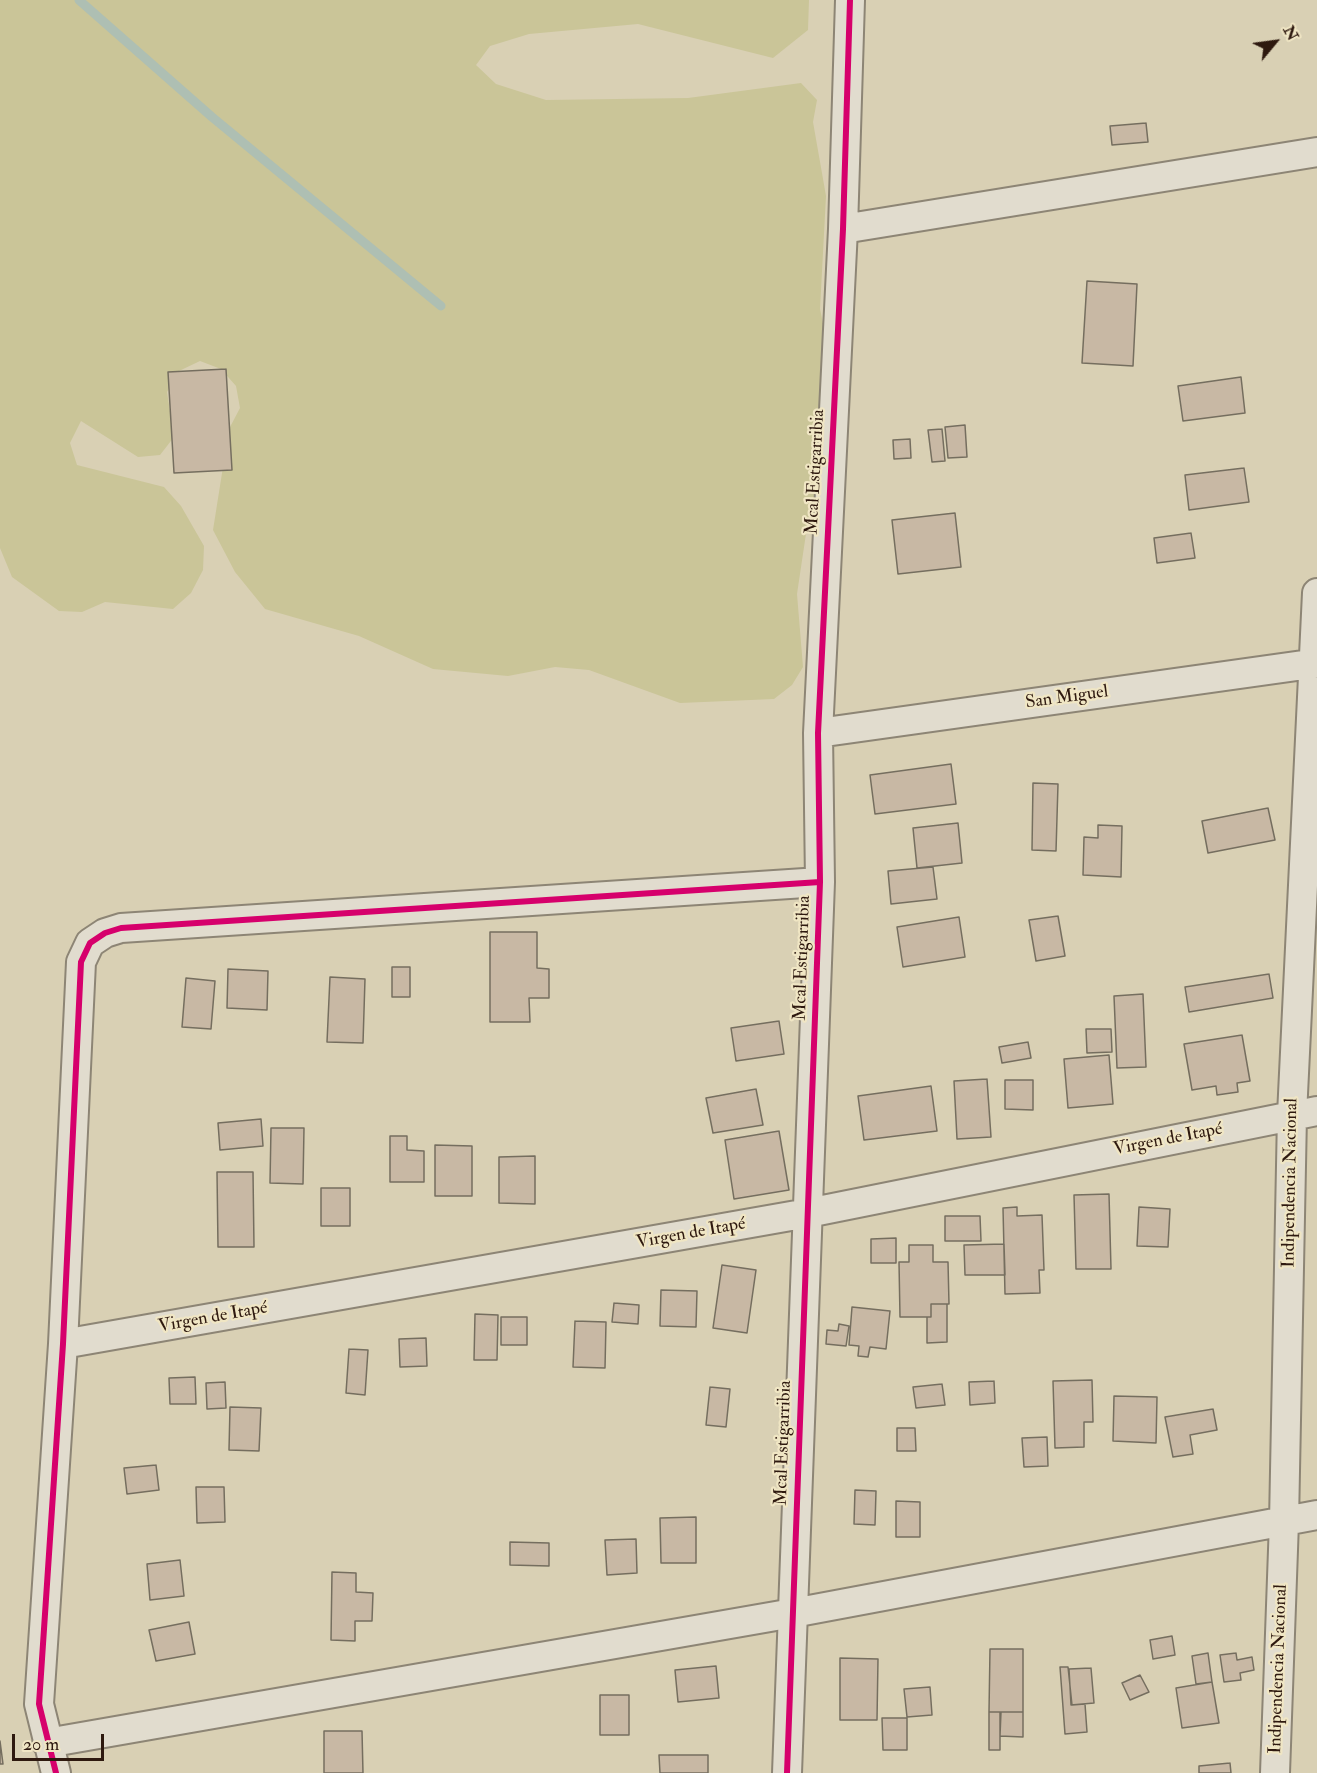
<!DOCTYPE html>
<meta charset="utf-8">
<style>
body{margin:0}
#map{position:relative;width:1317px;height:1773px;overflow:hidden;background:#d9d0b4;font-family:"IM FELL Double Pica",serif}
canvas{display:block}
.north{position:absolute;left:1245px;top:12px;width:60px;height:60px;-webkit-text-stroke:4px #f0e6c4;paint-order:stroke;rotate:61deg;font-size:16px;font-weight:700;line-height:24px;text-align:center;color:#2e190f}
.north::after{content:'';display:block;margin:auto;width:21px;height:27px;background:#2e190f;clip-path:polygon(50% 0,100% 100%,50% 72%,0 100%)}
.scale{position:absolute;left:12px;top:1734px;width:92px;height:27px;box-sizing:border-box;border:3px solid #2e190f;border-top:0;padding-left:8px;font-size:18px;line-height:21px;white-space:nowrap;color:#2e190f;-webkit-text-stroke:4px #f0e6c4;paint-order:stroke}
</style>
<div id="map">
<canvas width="1317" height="1773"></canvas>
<div class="north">N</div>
<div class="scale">20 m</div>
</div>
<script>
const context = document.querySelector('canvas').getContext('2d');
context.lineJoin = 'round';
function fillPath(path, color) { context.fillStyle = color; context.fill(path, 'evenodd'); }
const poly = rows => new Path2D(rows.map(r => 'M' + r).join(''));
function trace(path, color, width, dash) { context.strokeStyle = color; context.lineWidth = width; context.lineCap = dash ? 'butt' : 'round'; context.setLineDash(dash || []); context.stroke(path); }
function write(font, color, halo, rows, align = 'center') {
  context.font = font + ' "IM FELL Double Pica",serif'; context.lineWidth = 4.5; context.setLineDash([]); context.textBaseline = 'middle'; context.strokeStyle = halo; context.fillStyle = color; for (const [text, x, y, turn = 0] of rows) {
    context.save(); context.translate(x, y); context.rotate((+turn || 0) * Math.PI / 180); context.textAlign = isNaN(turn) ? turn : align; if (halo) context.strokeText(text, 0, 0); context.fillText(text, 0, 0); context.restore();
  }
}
const green = poly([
 [0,0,809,0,808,30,773,58,638,24,529,34,490,46,476,65,496,84,546,100,688,98,801,83,817,100,813,122,826,196,820,309,835,381,828,462,807,527,797,594,803,667,792,685,774,699,680,703,589,670,555,667,508,676,433,669,359,636,265,609,235,572,213,530,229,429,240,408,236,386,221,369,200,361,179,371,167,392,174,437,160,455,138,457,81,421,70,443,77,465,164,487,181,506,204,546,203,570,191,593,173,609,105,602,82,612,59,611,12,577,0,548]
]);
const stream = poly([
 [79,0,212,117,441,306]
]);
const building = poly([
 [1146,123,1148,142,1112,145,1110,126,1146,123],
 [1087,281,1137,284,1133,366,1082,363,1087,281],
 [226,369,232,470,174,473,168,372,226,369],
 [1241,377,1245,413,1183,421,1178,386,1241,377],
 [965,425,967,457,948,458,945,427,965,425],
 [942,429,945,461,932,462,928,430,942,429],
 [910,439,911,458,894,459,893,440,910,439],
 [1244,468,1249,502,1189,510,1185,475,1244,468],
 [955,513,961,567,898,574,892,520,955,513],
 [1191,533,1195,558,1157,563,1154,538,1191,533],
 [951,764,956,804,875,814,870,775,951,764],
 [1033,783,1058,784,1056,851,1032,850,1033,783],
 [1268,808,1275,840,1208,853,1202,821,1268,808],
 [958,823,962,863,917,868,913,828,958,823],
 [1098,825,1122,826,1121,877,1083,875,1084,837,1098,838,1098,825],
 [933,867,937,899,891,904,888,871,933,867],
 [1058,916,1065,956,1036,961,1029,920,1058,916],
 [959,917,965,957,903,967,897,927,959,917],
 [490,932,537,932,537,968,549,969,549,998,529,998,530,1022,490,1022,490,932],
 [392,967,410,967,410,997,392,997,392,967],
 [228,969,268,971,267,1010,227,1008,228,969],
 [1269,974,1273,998,1189,1012,1185,987,1269,974],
 [330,977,365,979,363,1043,327,1042,330,977],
 [186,978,215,981,211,1029,182,1027,186,978],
 [1143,994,1146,1067,1117,1068,1114,996,1143,994],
 [779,1021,784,1054,736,1061,731,1028,779,1021],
 [1086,1029,1111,1029,1112,1052,1087,1053,1086,1029],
 [1242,1035,1250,1081,1237,1083,1238,1092,1217,1095,1216,1086,1192,1090,1184,1044,1242,1035],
 [1028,1042,1031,1058,1002,1063,999,1047,1028,1042],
 [1109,1055,1113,1104,1068,1108,1064,1059,1109,1055],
 [987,1079,991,1137,957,1139,954,1081,987,1079],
 [1005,1080,1033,1080,1033,1110,1005,1109,1005,1080],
 [931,1086,937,1131,864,1140,858,1096,931,1086],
 [756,1089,763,1125,713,1133,706,1098,756,1089],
 [261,1119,263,1146,220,1150,218,1123,261,1119],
 [271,1128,304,1128,303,1184,270,1183,271,1128],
 [779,1131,789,1190,734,1199,725,1140,779,1131],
 [390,1136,407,1136,407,1150,424,1151,424,1182,390,1182,390,1136],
 [435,1145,472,1146,472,1196,435,1196,435,1145],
 [535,1156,535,1204,499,1203,499,1157,535,1156],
 [217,1172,253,1172,254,1247,218,1247,217,1172],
 [321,1188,350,1188,350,1226,321,1226,321,1188],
 [1109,1194,1111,1269,1076,1269,1074,1195,1109,1194],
 [1017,1207,1017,1216,1042,1215,1044,1270,1039,1270,1040,1293,1005,1294,1003,1208,1017,1207],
 [1139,1207,1170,1209,1168,1247,1137,1246,1139,1207],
 [945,1216,980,1216,981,1241,945,1241,945,1216],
 [896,1238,896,1263,871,1263,871,1239,896,1238],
 [1004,1244,1005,1275,965,1275,964,1245,1004,1244],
 [909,1245,933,1245,933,1262,948,1262,949,1304,931,1304,931,1317,900,1317,899,1262,909,1262,909,1245],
 [722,1265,756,1270,747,1333,713,1328,722,1265],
 [661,1290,697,1291,696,1327,660,1326,661,1290],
 [614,1303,639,1305,638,1324,612,1322,614,1303],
 [931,1304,947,1304,947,1342,927,1343,927,1317,931,1317,931,1304],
 [852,1307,890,1311,886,1349,870,1347,868,1357,858,1356,859,1346,849,1345,852,1307],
 [475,1314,498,1315,497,1360,474,1360,475,1314],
 [501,1317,527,1317,527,1345,501,1345,501,1317],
 [575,1321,606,1322,605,1368,573,1367,575,1321],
 [839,1324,849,1326,846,1346,826,1344,827,1330,838,1331,839,1324],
 [426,1338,427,1366,400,1367,399,1339,426,1338],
 [349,1349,368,1350,365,1395,346,1393,349,1349],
 [195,1377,196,1404,170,1404,169,1378,195,1377],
 [1092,1380,1093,1422,1084,1422,1084,1447,1055,1448,1053,1381,1092,1380],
 [994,1381,995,1403,970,1405,969,1382,994,1381],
 [225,1382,226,1408,207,1409,206,1383,225,1382],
 [942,1384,945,1405,916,1408,913,1387,942,1384],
 [710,1387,730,1389,726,1427,706,1425,710,1387],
 [1114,1396,1157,1397,1156,1443,1113,1441,1114,1396],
 [230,1407,261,1408,259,1451,229,1450,230,1407],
 [1213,1409,1217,1430,1190,1435,1193,1454,1173,1457,1165,1417,1213,1409],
 [897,1428,915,1428,916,1451,897,1451,897,1428],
 [1047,1437,1048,1466,1024,1467,1022,1438,1047,1437],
 [156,1465,159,1490,127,1494,124,1468,156,1465],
 [196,1487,224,1487,225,1522,197,1523,196,1487],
 [855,1490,876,1491,875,1525,854,1524,855,1490],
 [896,1501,920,1502,920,1537,896,1537,896,1501],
 [696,1517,696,1563,661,1563,660,1518,696,1517],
 [636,1539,637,1573,607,1575,605,1540,636,1539],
 [510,1542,549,1543,549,1566,510,1565,510,1542],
 [180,1560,184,1596,150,1600,147,1564,180,1560],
 [332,1572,356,1573,356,1592,373,1593,372,1621,355,1621,355,1641,331,1640,332,1572],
 [189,1622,195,1654,156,1661,149,1630,189,1622],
 [1172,1636,1175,1655,1153,1659,1150,1640,1172,1636],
 [990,1649,1023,1649,1023,1712,989,1712,990,1649],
 [1208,1653,1212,1682,1196,1684,1192,1656,1208,1653],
 [1236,1653,1237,1660,1252,1657,1254,1670,1240,1673,1241,1680,1224,1682,1220,1655,1236,1653],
 [840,1658,878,1659,877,1720,840,1720,840,1658],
 [716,1666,719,1698,678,1702,675,1670,716,1666],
 [1060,1667,1068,1667,1072,1705,1085,1704,1087,1732,1065,1734,1060,1667],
 [1091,1668,1094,1703,1071,1705,1069,1669,1091,1668],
 [1140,1675,1149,1692,1130,1700,1122,1683,1140,1675],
 [1212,1682,1219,1723,1182,1728,1176,1688,1212,1682],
 [930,1687,932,1715,907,1717,904,1689,930,1687],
 [600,1695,629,1695,629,1735,600,1735,600,1695],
 [989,1712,1000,1712,1000,1750,989,1750,989,1712],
 [1001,1712,1023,1712,1023,1737,1000,1736,1001,1712],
 [882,1718,907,1718,907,1750,883,1750,882,1718],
 [324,1731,362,1731,363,1773,324,1773,324,1731],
 [0,1741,3,1764,0,1764,0,1741],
 [659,1755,708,1755,708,1773,660,1773,659,1755],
 [1230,1763,1231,1773,1199,1773,1199,1766,1230,1763]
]);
const minor = poly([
 [843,229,1317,152],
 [818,733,1317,663],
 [63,1344,808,1213,1317,1111],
 [47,1743,793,1613,1317,1515],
 [56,1773,39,1704,63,1344,81,962,90,943,105,933,121,928,820,882],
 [787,1773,820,882,818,733,843,229,850,0],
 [1275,1773,1284,1522,1292,1115,1317,593]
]);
const cycleway = poly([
 [56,1773,39,1704,63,1344,81,962,90,943,105,933,121,928,820,882],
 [787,1773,820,882,818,733,843,229,850,0]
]);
const streetNames = [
 ["Mcal Estigarribia",816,472,-87],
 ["San Miguel",1067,698,-8],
 ["Mcal Estigarribia",803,958,-88],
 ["Virgen de Itapé",1168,1140,-11],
 ["Indipendencia Nacional",1291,1183,-89],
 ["Virgen de Itapé",691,1234,-10],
 ["Virgen de Itapé",213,1318,-10],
 ["Mcal Estigarribia",784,1443,-88],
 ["Indipendencia Nacional",1279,1669,-88]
];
fillPath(green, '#cac598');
trace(stream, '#aebfb3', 9);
fillPath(building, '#c8b8a4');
trace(building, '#756e5f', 1.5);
trace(minor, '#8d8575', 32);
trace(minor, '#e1dcce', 28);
trace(cycleway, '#d6006c', 6);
write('18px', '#2e190f', '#f0e6c4', streetNames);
</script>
